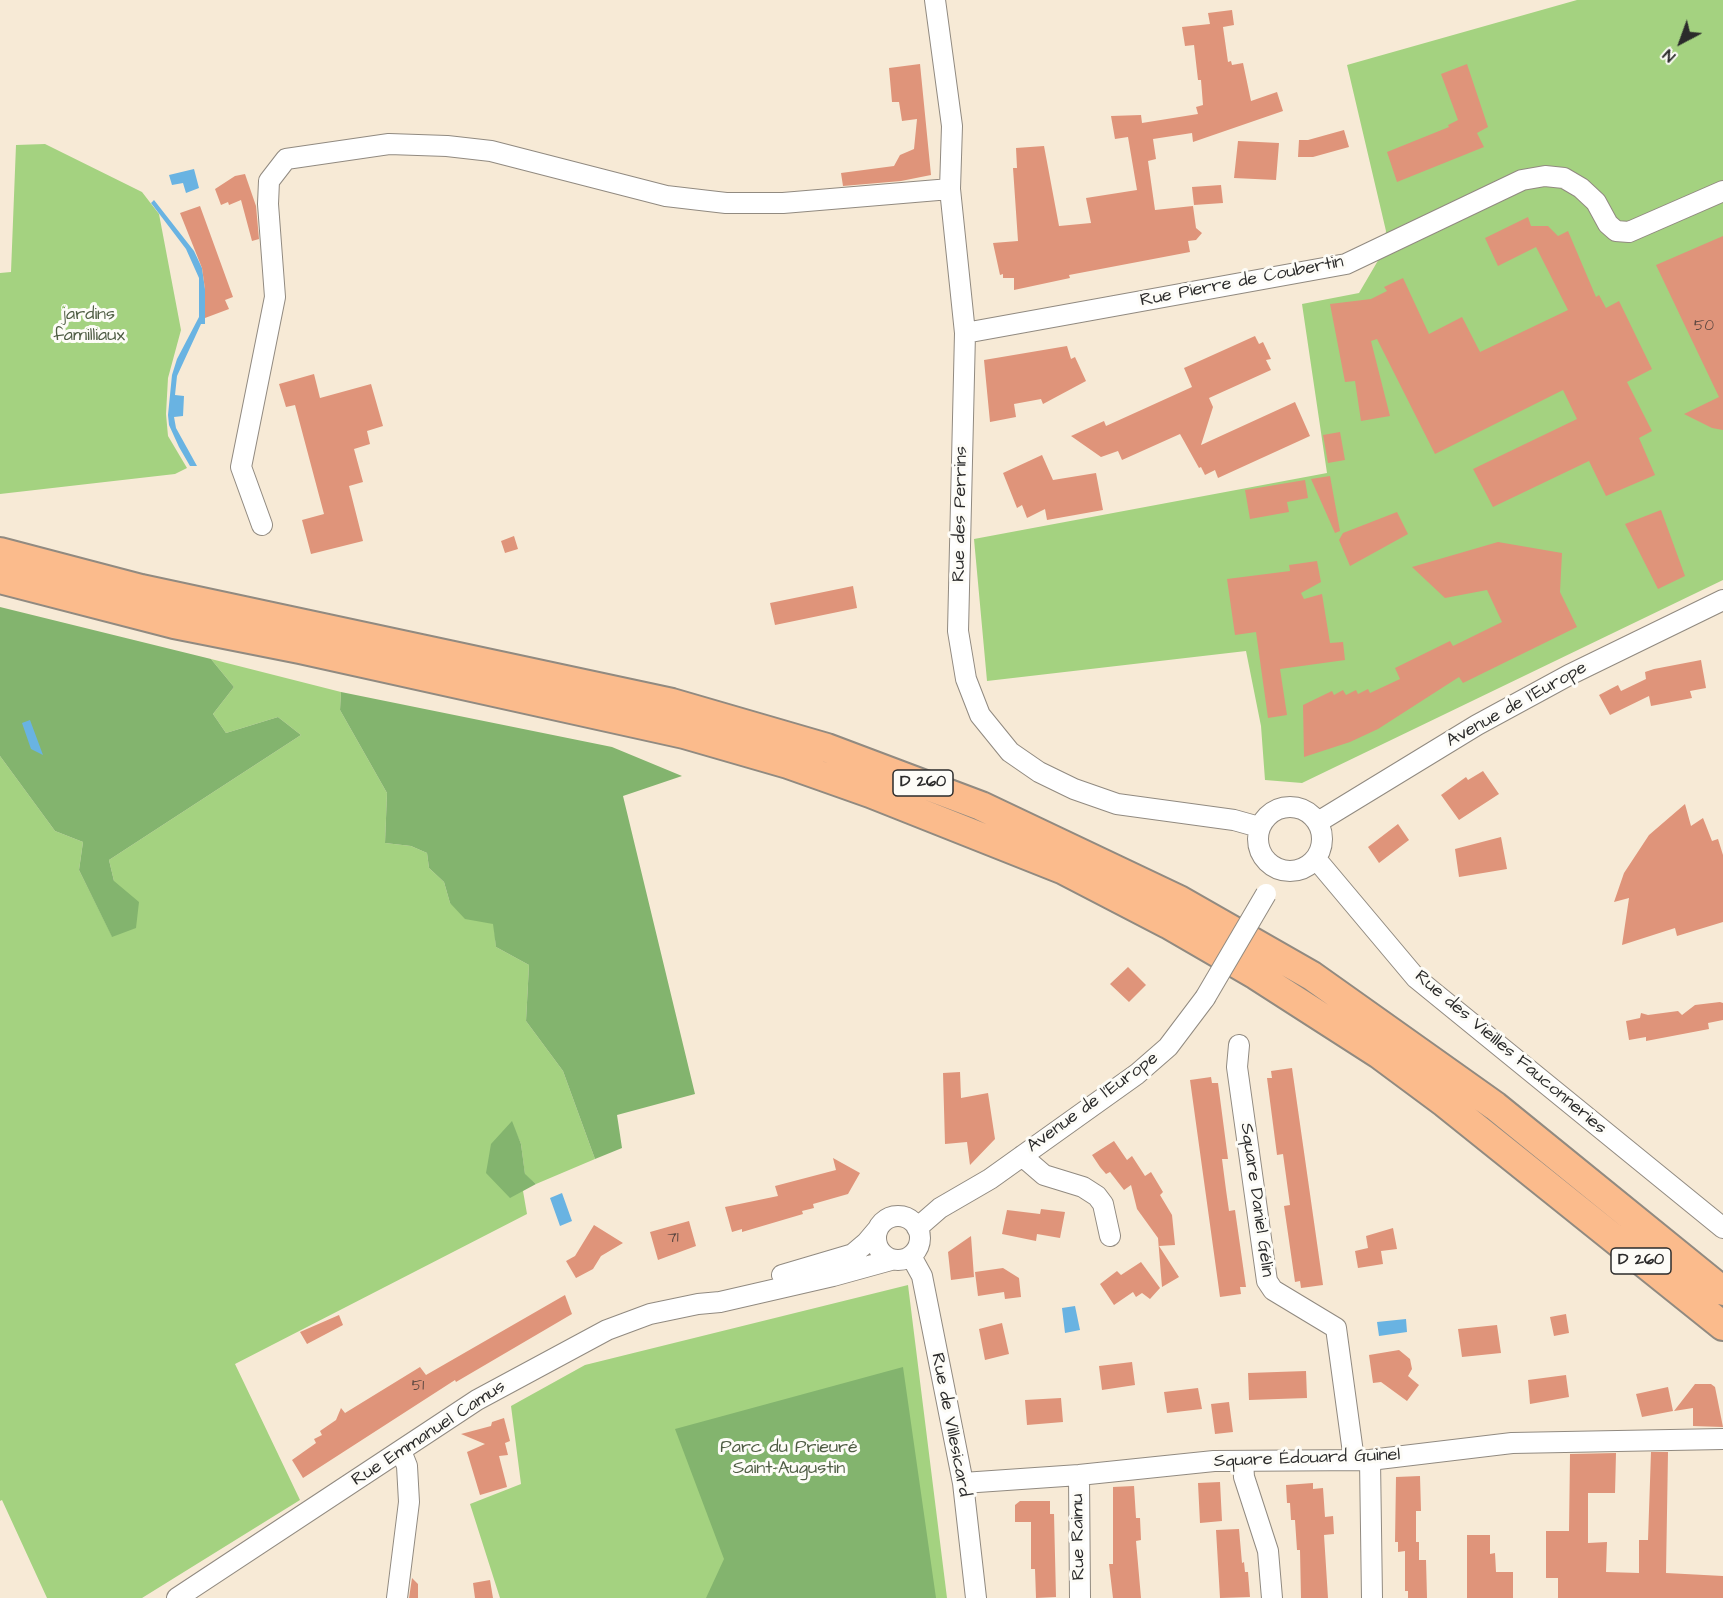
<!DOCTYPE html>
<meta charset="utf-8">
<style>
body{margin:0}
#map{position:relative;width:1723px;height:1598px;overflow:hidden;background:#f7ead6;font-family:"Architects Daughter",sans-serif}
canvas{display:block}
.north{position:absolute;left:1651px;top:12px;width:60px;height:60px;-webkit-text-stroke:4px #fdfcf7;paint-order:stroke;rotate:221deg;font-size:16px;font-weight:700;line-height:24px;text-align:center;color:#2b2b2b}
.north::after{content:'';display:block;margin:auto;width:21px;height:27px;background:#2b2b2b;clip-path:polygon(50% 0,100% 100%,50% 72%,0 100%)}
</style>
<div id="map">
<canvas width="1723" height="1598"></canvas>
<div class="north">N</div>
</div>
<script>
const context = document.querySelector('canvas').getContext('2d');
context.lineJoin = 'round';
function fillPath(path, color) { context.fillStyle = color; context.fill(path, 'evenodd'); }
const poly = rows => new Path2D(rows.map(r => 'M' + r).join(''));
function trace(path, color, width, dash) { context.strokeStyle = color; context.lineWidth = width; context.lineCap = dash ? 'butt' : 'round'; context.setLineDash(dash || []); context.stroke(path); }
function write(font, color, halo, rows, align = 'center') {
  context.font = font + ' "Architects Daughter",sans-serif'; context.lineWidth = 6; context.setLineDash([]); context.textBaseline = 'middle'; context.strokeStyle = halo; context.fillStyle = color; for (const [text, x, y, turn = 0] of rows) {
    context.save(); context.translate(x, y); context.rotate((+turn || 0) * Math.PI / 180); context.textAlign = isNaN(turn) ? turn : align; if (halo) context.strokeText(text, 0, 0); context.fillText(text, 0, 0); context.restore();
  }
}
const green = poly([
 [1577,0,1723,0,1723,580,1302,783,1265,780,1261,726,1246,651,987,681,974,539,1327,473,1302,304,1359,293,1383,252,1386,231,1347,65],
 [45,144,142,192,159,214,181,330,168,378,166,414,168,436,187,468,175,474,0,494,0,273,11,272,16,145],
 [211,659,341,692,340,710,387,793,385,843,411,846,427,853,429,868,444,882,450,903,494,924,496,947,529,965,526,1021,563,1071,595,1159,536,1184,525,1175,521,1144,511,1122,527,1214,235,1364,300,1500,142,1598,47,1598,2,1500,0,1501,0,756,55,831,83,842,79,870,112,936,114,881,109,860,301,735,278,717,226,733,213,714,234,687],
 [908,1285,947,1598,500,1598,470,1504,521,1484,511,1406,585,1365]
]);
const forest = poly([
 [0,607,211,659,234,687,213,714,226,733,278,717,301,735,109,860,114,881,139,902,136,928,112,937,79,870,83,842,55,831,0,756],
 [341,692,612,747,682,776,623,796,695,1094,617,1115,622,1148,595,1159,563,1071,526,1021,529,965,496,947,493,924,465,919,450,903,444,882,429,868,427,853,411,846,385,843,387,793,340,710],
 [512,1121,521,1144,525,1174,536,1184,510,1198,486,1173,491,1144],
 [903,1367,936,1598,706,1598,724,1559,675,1429]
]);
const water = poly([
 [194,169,199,188,186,193,183,183,172,185,169,175],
 [154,200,194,251,202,268,205,289,205,324,201,324,177,376,175,395,184,396,183,416,174,417,176,428,197,466,190,466,179,447,169,425,168,415,172,375,177,359,199,317,199,278,186,249,151,203],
 [30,720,43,755,31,749,22,723],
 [562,1193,572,1221,560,1226,550,1198],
 [1075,1306,1080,1330,1065,1333,1062,1308],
 [1406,1319,1407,1332,1379,1336,1377,1322]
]);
const building = poly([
 [1232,10,1234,25,1223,27,1228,62,1231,61,1232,65,1243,63,1251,101,1277,92,1283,111,1193,142,1192,133,1153,139,1156,159,1148,161,1155,210,1193,206,1196,228,1202,233,1196,240,1188,241,1190,252,1069,275,1070,278,1014,290,1014,278,1003,278,1003,274,1000,275,993,243,1018,241,1013,168,1017,168,1016,148,1044,146,1059,226,1091,223,1086,198,1137,190,1128,137,1115,139,1111,116,1141,115,1142,123,1198,114,1196,107,1203,105,1201,80,1198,80,1194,45,1185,46,1182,27,1210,24,1208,13],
 [920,64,931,175,901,181,843,186,841,173,894,166,900,155,914,149,917,119,902,121,899,102,892,102,889,68],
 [1467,64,1488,127,1477,133,1484,147,1397,182,1387,152,1449,127,1448,125,1458,120,1441,74],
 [1344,130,1349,147,1313,157,1298,157,1299,140,1308,140],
 [1238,141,1279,143,1276,180,1234,178],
 [245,174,256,206,259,239,252,241,241,200,229,205,228,202,221,205,215,189,235,176],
 [1221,185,1223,203,1194,205,1192,187],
 [200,206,233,297,225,300,229,309,205,318,205,289,202,268,180,213],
 [1528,217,1531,226,1548,226,1558,236,1568,231,1596,297,1599,295,1606,308,1619,301,1652,369,1627,382,1652,431,1639,438,1655,475,1606,496,1589,461,1493,507,1473,469,1577,419,1563,390,1435,454,1377,339,1371,341,1390,416,1361,421,1355,381,1345,382,1330,304,1371,299,1387,291,1384,287,1403,278,1429,334,1462,317,1480,352,1568,310,1536,247,1498,266,1485,238],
 [1723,236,1723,430,1712,428,1684,414,1719,397,1656,265],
 [1255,336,1259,344,1263,342,1271,359,1266,360,1271,370,1209,398,1213,407,1201,445,1295,402,1310,436,1218,478,1215,470,1205,475,1201,467,1199,468,1180,434,1122,460,1118,451,1101,457,1071,436,1104,421,1106,426,1192,387,1184,368],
 [1067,346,1071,359,1075,357,1086,381,1043,404,1041,399,1014,404,1016,417,990,422,984,360],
 [314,374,320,398,371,384,383,426,367,431,370,444,354,449,363,482,349,486,363,541,311,554,302,520,324,514,295,405,286,407,279,384],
 [1340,432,1345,460,1328,463,1323,435],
 [1042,455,1053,480,1096,473,1103,510,1047,520,1045,509,1027,518,1022,505,1017,508,1003,473],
 [1330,476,1340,531,1335,533,1311,479],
 [1305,480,1308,498,1287,502,1289,512,1250,519,1245,490],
 [1661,510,1685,576,1658,589,1625,524],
 [1397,512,1408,534,1350,566,1339,540,1343,533],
 [514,536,518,549,505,553,501,541],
 [1498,542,1562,553,1560,592,1577,627,1463,683,1459,677,1378,729,1350,742,1304,757,1303,705,1332,691,1334,695,1343,690,1346,695,1356,690,1358,694,1368,689,1370,693,1400,679,1395,668,1450,641,1453,646,1502,622,1487,590,1445,598,1412,567],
 [1317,561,1321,582,1301,593,1304,599,1322,594,1330,643,1343,642,1345,660,1280,669,1287,715,1268,718,1256,632,1235,635,1227,579,1290,571,1289,565],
 [853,586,857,608,775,625,770,603],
 [1701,660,1706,688,1690,691,1692,698,1651,706,1649,696,1610,715,1599,695,1618,685,1621,691,1646,679,1645,672,1654,669],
 [1483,771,1499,794,1459,820,1441,795,1466,777,1468,780],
 [1685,804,1691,826,1703,818,1712,841,1718,839,1723,855,1723,922,1677,936,1675,928,1622,945,1629,898,1614,902,1624,873,1649,835],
 [1398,824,1409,840,1379,863,1368,847],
 [1501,837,1507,869,1459,877,1455,849],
 [1128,967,1146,985,1129,1002,1110,984],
 [1720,1002,1723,1003,1723,1020,1708,1023,1709,1029,1646,1041,1646,1037,1629,1040,1626,1021,1640,1018,1641,1013,1648,1015,1678,1011,1682,1015,1695,1005],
 [1292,1068,1323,1285,1301,1288,1300,1281,1295,1282,1284,1206,1290,1205,1283,1154,1277,1155,1267,1078,1272,1078,1271,1071],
 [960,1072,961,1098,988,1093,995,1139,970,1165,967,1142,945,1144,943,1073],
 [1211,1077,1212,1083,1218,1083,1228,1159,1222,1159,1226,1190,1229,1211,1235,1210,1246,1287,1240,1287,1241,1294,1220,1297,1190,1080],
 [1114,1141,1127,1160,1132,1156,1145,1176,1151,1172,1163,1192,1160,1195,1172,1215,1175,1245,1159,1246,1179,1277,1162,1287,1158,1238,1137,1209,1131,1185,1124,1190,1110,1172,1106,1174,1100,1167,1092,1155],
 [833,1158,860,1173,848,1194,813,1204,814,1208,802,1211,803,1214,742,1232,742,1229,732,1232,725,1207,778,1196,775,1186,836,1170],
 [1041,1209,1065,1212,1060,1238,1037,1234,1036,1241,1002,1234,1007,1210,1040,1214],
 [689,1221,696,1246,658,1260,650,1232],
 [594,1225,623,1243,601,1256,593,1269,576,1278,566,1261,575,1256],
 [1393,1228,1397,1249,1381,1251,1383,1264,1358,1268,1355,1251,1368,1248,1366,1236],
 [971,1236,974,1277,951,1280,948,1252],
 [1141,1262,1160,1288,1150,1299,1142,1293,1136,1297,1133,1292,1114,1305,1100,1284,1117,1271,1121,1275],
 [1003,1268,1019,1278,1021,1297,1005,1299,1004,1292,978,1296,975,1272],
 [565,1295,572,1314,456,1382,455,1380,303,1478,292,1460,316,1443,314,1439,322,1435,320,1431,336,1420,341,1408,345,1413,420,1367,426,1375],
 [1566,1314,1569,1333,1554,1336,1550,1317],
 [339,1315,343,1325,307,1344,300,1332],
 [1002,1323,1009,1354,985,1360,979,1329],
 [1497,1325,1501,1353,1462,1357,1458,1329],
 [1399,1350,1410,1359,1412,1369,1408,1376,1419,1385,1407,1401,1381,1382,1373,1383,1369,1355],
 [1132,1362,1135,1385,1102,1390,1099,1366],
 [1306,1371,1307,1398,1249,1400,1248,1373],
 [1566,1375,1569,1397,1530,1404,1528,1380],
 [1695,1384,1711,1384,1715,1387,1723,1427,1693,1426,1693,1408,1674,1411],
 [1668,1387,1673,1411,1642,1417,1636,1394],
 [1198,1388,1202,1409,1167,1413,1164,1392],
 [1061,1398,1063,1422,1027,1425,1025,1400],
 [1229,1402,1233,1432,1215,1434,1211,1404],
 [504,1418,510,1441,505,1443,508,1455,499,1456,507,1487,480,1495,467,1452,485,1444,461,1434,491,1426,492,1422],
 [1651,1452,1668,1452,1666,1573,1723,1576,1723,1598,1558,1598,1558,1578,1546,1578,1546,1531,1569,1531,1570,1454,1616,1453,1615,1493,1588,1493,1588,1543,1607,1542,1606,1572,1639,1573,1639,1540,1648,1540],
 [1420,1476,1421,1511,1416,1511,1416,1542,1419,1542,1419,1560,1426,1560,1427,1598,1408,1598,1408,1591,1405,1591,1405,1551,1398,1552,1398,1542,1395,1542,1396,1477],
 [1220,1482,1222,1521,1200,1523,1198,1483],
 [1313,1483,1313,1489,1323,1488,1325,1517,1333,1516,1334,1534,1324,1535,1328,1598,1301,1598,1300,1550,1297,1550,1295,1520,1291,1520,1290,1503,1287,1503,1286,1485],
 [1134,1486,1136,1518,1140,1518,1141,1540,1136,1541,1141,1598,1113,1598,1109,1564,1113,1564,1113,1487],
 [1020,1501,1050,1501,1050,1514,1054,1514,1056,1597,1036,1598,1035,1569,1031,1569,1031,1522,1015,1522,1015,1505],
 [1239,1529,1242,1563,1244,1562,1245,1572,1248,1572,1250,1597,1220,1598,1216,1530],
 [1467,1535,1490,1535,1490,1554,1495,1553,1496,1572,1513,1572,1513,1598,1467,1598],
 [412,1578,418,1584,418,1598,409,1598],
 [490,1580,493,1598,475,1598,473,1583]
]);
const minor = poly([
 [935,0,952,126,950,189,965,333,958,631,966,679,980,715,1010,752,1039,772,1074,789,1117,804,1234,820,1259,827],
 [965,333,1346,264,1522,180,1545,176,1564,178,1581,188,1596,202,1608,224,1616,231,1629,232,1723,191],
 [262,525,241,467,275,297,268,204,269,181,286,159,389,144,447,146,491,151,666,196,726,203,783,203,950,189],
 '1258 839a32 32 0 1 1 64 0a32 32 0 1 1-64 0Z',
 [1318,822,1477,725,1569,675,1723,600],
 [1316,859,1416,978,1723,1228],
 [1239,1045,1237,1067,1267,1281,1273,1290,1336,1328,1354,1460],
 [1022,1156,1044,1175,1083,1187,1097,1196,1103,1204,1110,1236],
 '876 1238a22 22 0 1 1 44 0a22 22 0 1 1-44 0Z',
 [917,1228,940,1208,990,1179,1137,1074,1168,1047,1205,998],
 [911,1256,922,1276,963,1483,976,1598],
 [782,1275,853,1254,866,1243,877,1230],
 [1370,1460,1372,1598],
 [1243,1461,1244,1477,1268,1551,1272,1598],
 [1079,1475,1080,1598],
 [963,1483,1079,1475,1214,1461,1370,1460,1512,1443,1723,1439],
 [177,1598,477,1400,607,1330,650,1314,698,1304,720,1302,833,1276,891,1260],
 [397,1598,409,1502,407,1466,401,1451]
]);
const highway = poly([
 [0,552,141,589,672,703,827,748,981,806,1179,900,1312,976,1495,1106,1723,1291],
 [0,579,174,624,300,649,684,734,788,764,870,793,1064,870,1168,924,1256,975,1379,1054,1445,1103,1723,1326]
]);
const minorBridge = poly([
 [1205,998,1266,894]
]);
const numberNames = [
 ["50",1704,327],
 ["71",673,1239],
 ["51",418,1387]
];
const shields = [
 [923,783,60],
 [1641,1261,60]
];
const shieldNames = [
 ["D 260",923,783],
 ["D 260",1641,1261]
];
const streetNames = [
 ["Rue Pierre de Coubertin",1242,282,-11],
 ["Rue des Perrins",961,514,-89],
 ["Avenue de l'Europe",1517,705,-29],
 ["Rue des Vieilles Fauconneries",1510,1053,40],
 ["Avenue de l'Europe",1093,1103,-36],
 ["Square Daniel Gélin",1256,1200,82],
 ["Rue de Villesicard",950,1425,79],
 ["Rue Emmanuel Camus",429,1434,-33],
 ["Square Édouard Guinel",1307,1459,-2],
 ["Rue Raimu",1079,1537,-91]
];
const parkNames = [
 ["jardins",89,315],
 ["familliaux",89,336],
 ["Parc du Prieuré",789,1448],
 ["Saint-Augustin",789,1469]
];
fillPath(green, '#a4d280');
fillPath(forest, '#83b46e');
fillPath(water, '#69b3e2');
fillPath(building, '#df947a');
trace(minor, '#918a80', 22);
trace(highway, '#918a80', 32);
trace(minor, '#fff', 20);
trace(highway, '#fbbb8c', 28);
trace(minorBridge, '#918a80', 22, []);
trace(minorBridge, '#fff', 20);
write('15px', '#58453f', null, numberNames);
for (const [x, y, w] of shields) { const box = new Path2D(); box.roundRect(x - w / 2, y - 13, w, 26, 4.5); context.fillStyle = '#fdfcf7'; context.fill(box); trace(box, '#2b2b2b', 1.5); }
write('bold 16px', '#2b2b2b', null, shieldNames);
write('18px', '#2b2b2b', '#fdfcf7', streetNames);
write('18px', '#4f5d44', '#fdfcf7', parkNames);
</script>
